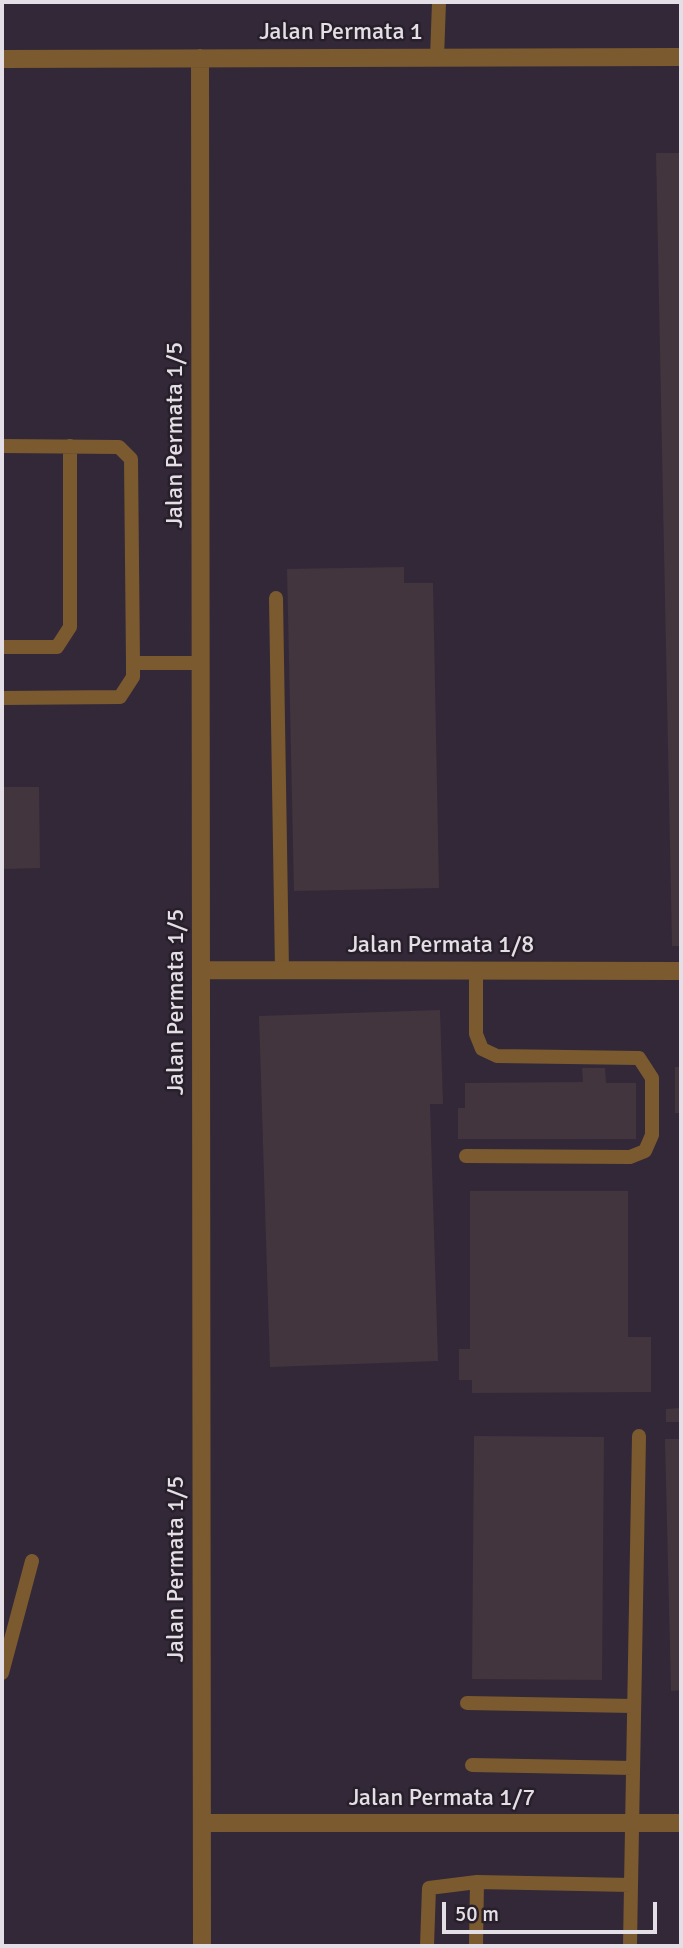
<!DOCTYPE html>
<style>
body{margin:0}
#map{position:relative;width:683px;height:1948px;overflow:hidden;background:#271f2a;font-family:Signika,sans-serif}
canvas{display:block}
.frame{position:absolute;inset:0;border:4px solid #e4dee6;pointer-events:none}
.scale{position:absolute;left:442px;top:1902px;width:215px;height:32px;box-sizing:border-box;border:4px solid #e4dee6;border-top:0;padding-left:9px;font-size:21px;line-height:24px;white-space:nowrap;color:#e4dee6;-webkit-text-stroke:5px #271f2a;paint-order:stroke}
</style>
<div id="map">
<canvas width="683" height="1948"></canvas>
<div class="frame"></div>
<div class="scale">50 m</div>
</div>
<script>
const context = document.querySelector('canvas').getContext('2d');
context.lineJoin = 'round';
function fillPath(path, color) { context.fillStyle = color; context.fill(path, 'evenodd'); }
const poly = rows => new Path2D(rows.map(r => 'M' + r).join(''));
function trace(path, color, width, dash) { context.strokeStyle = color; context.lineWidth = width; context.lineCap = dash ? 'butt' : 'round'; context.setLineDash(dash || []); context.stroke(path); }
function write(font, color, halo, rows, align = 'center') {
  context.font = font + ' Signika,sans-serif'; context.lineWidth = 5; context.setLineDash([]); context.textBaseline = 'middle'; context.strokeStyle = halo; context.fillStyle = color; for (const [text, x, y, turn = 0] of rows) {
    context.save(); context.translate(x, y); context.rotate((+turn || 0) * Math.PI / 180); context.textAlign = isNaN(turn) ? turn : align; if (halo) context.strokeText(text, 0, 0); context.fillText(text, 0, 0); context.restore();
  }
}
const built = poly([
 [2,2,681,2,681,1946,2,1946]
]);
const building = poly([
 [656,153,681,153,681,946,672,946],
 [404,567,404,583,433,583,439,888,294,891,287,569],
 [2,787,39,787,40,868,2,869],
 [440,1010,443,1104,430,1104,438,1361,270,1367,259,1016],
 [675,1067,681,1067,681,1113,675,1113],
 [582,1068,605,1068,606,1083,636,1083,636,1139,458,1139,458,1108,465,1108,465,1083,583,1082],
 [470,1191,628,1191,628,1337,651,1337,651,1392,472,1393,472,1380,459,1380,459,1349,470,1349],
 [681,1408,681,1422,666,1422,666,1409],
 [474,1436,604,1437,602,1680,472,1679],
 [665,1439,681,1439,681,1690,671,1691]
]);
const lane = poly([
 [437,58,439,2],
 [2,446,119,447,131,459,133,663,201,663],
 [276,598,282,970],
 [2,647,57,647,70,627,70,446],
 [2,698,120,697,133,677,133,663],
 [466,1156,630,1157,645,1151,652,1135,652,1078,639,1058,497,1056,482,1049,476,1034,476,971],
 [2,1673,32,1561],
 [467,1703,633,1706],
 [472,1765,633,1768],
 [427,1946,429,1888,477,1882],
 [476,1946,477,1882,631,1885,639,1436],
 [630,1946,631,1885]
]);
const street = poly([
 [200,58,202,1946],
 [2,59,681,57],
 [201,970,681,971],
 [202,1823,681,1823]
]);
const streetNames = [
 ["Jalan Permata 1",341,33],
 ["Jalan Permata 1/5",176,435,-90],
 ["Jalan Permata 1/8",441,946],
 ["Jalan Permata 1/5",177,1002,-90],
 ["Jalan Permata 1/5",177,1569,-90],
 ["Jalan Permata 1/7",442,1799]
];
fillPath(built, '#332837');
fillPath(building, '#42353d');
trace(lane, '#7b5a2f', 14);
trace(street, '#7b5a2f', 18);
write('24px', '#e4dee6', '#271f2a', streetNames);
</script>
